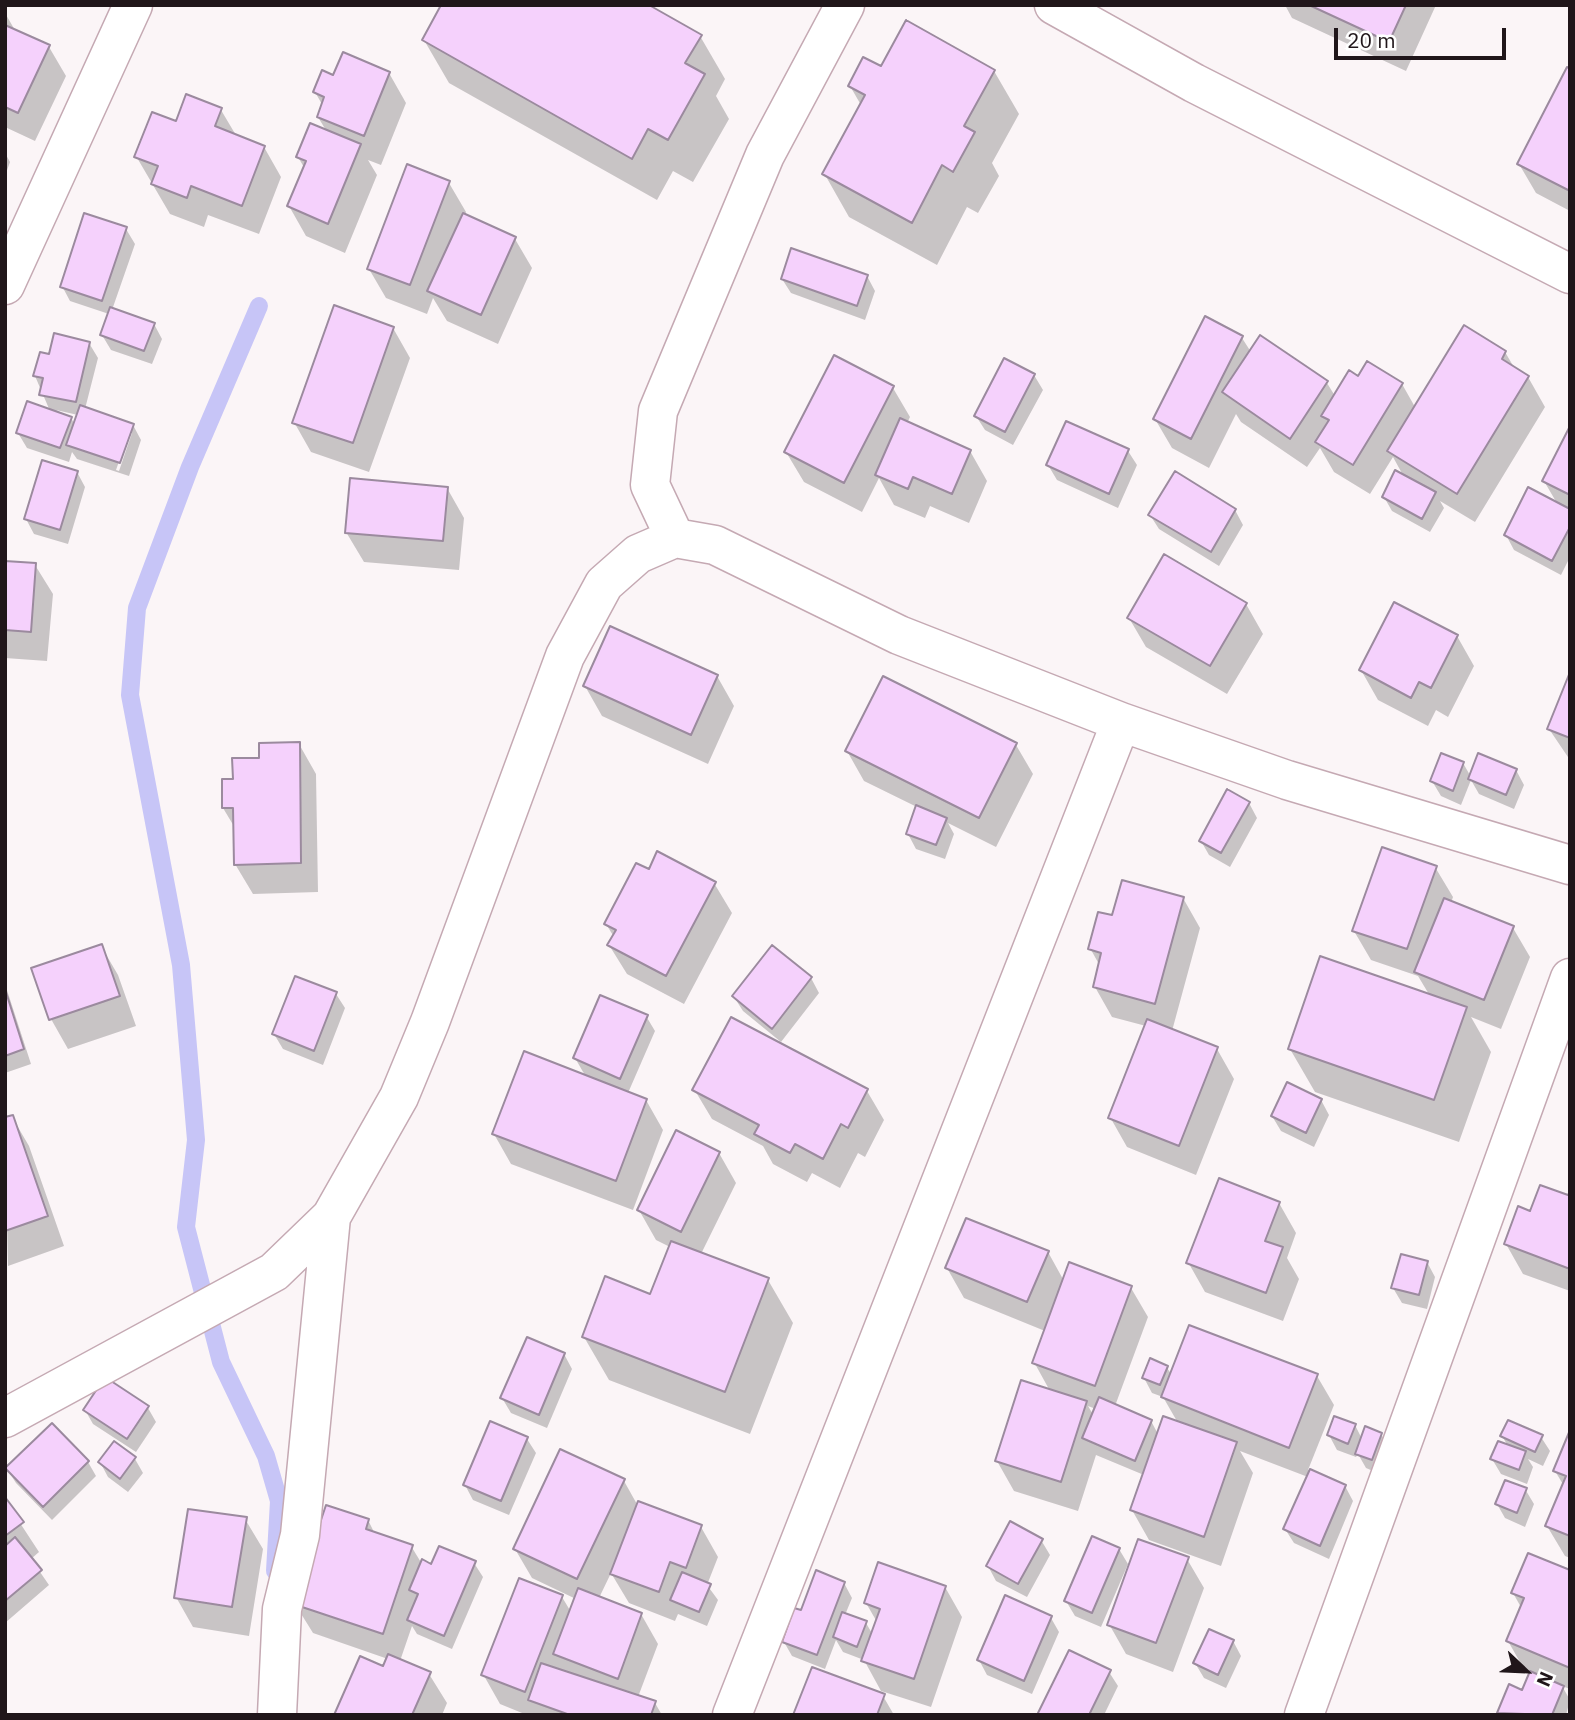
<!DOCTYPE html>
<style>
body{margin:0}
#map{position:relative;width:1575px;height:1720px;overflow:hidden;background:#fbf5f7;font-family:"IBM Plex Sans",sans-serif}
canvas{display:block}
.frame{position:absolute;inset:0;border:7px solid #20161a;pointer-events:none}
.north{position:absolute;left:1491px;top:1636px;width:70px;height:70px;-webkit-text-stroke:5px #fff;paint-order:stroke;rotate:113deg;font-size:19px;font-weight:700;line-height:28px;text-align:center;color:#20161a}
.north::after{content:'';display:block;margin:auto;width:24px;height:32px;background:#20161a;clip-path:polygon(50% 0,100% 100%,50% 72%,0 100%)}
.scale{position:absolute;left:1334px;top:28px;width:172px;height:32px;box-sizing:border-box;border:4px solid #20161a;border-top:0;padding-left:9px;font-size:21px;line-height:24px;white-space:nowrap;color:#20161a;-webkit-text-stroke:5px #fff;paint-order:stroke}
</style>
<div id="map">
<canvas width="1575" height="1720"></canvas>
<div class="frame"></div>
<div class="north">N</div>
<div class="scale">20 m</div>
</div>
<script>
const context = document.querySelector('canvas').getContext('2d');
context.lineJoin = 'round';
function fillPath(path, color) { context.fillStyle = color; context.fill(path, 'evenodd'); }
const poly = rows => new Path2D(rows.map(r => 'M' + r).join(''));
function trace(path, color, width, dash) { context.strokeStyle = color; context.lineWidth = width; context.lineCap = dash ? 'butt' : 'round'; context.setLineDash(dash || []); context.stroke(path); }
const shadow = poly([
 [1285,5,1436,5,1406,71,1292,18],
 [5,13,16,32,49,47,66,76,35,141,5,127],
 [700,36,725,79,716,96,729,119,693,182,673,171,657,200,449,83,424,40],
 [882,69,994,71,1019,114,992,163,999,176,978,213,967,207,937,265,849,217,824,173,861,105,850,86],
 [1570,71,1570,211,1536,193,1519,164],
 [389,73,406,103,381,165,368,160,377,175,345,253,306,236,289,206,305,169,298,157,327,132,318,117,323,106,315,92,334,77],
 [221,110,237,137,264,147,281,177,259,234,208,215,204,227,170,214,136,156,177,123],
 [5,153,10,162,5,176],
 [449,183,466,212,465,216,515,239,532,268,498,344,447,321,433,298,427,314,386,298,369,269],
 [126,229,135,244,112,310,154,324,162,339,152,364,111,350,102,335,109,314,70,301,62,286],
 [867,276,875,291,865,320,791,293,782,279],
 [393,328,410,358,369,472,311,452,294,422],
 [1242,338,1251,352,1261,338,1327,383,1335,396,1358,378,1402,384,1415,407,1505,352,1515,369,1528,377,1545,407,1475,522,1440,501,1444,508,1430,532,1392,511,1384,497,1404,477,1393,457,1370,494,1334,472,1320,448,1307,467,1241,422,1236,414,1209,468,1172,448,1155,419],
 [89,343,98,358,85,409,133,425,141,440,129,476,77,459,72,452,69,462,27,448,18,433,50,411,35,376,50,356],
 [56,410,78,415,75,425,71,418],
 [129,433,132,433,119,471,116,470],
 [1034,375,1043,390,1013,445,985,430,976,416],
 [893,388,910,417,907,423,970,451,987,481,969,523,930,506,925,518,894,505,879,478,862,512,804,482,786,452],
 [1570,430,1570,557,1561,575,1514,550,1506,535,1558,505,1544,481],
 [1128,451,1137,465,1118,508,1057,480,1048,465],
 [77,472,85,487,68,544,34,534,26,519],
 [447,488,464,518,459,570,364,562,346,532],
 [1235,510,1243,525,1219,566,1159,529,1150,515],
 [5,562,35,565,53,594,47,661,5,658],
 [1246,604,1263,634,1227,694,1146,647,1129,618],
 [1457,636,1474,666,1448,717,1436,710,1428,726,1378,700,1361,670],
 [717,676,734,706,708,764,602,716,585,686],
 [1570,677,1570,760,1549,729],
 [299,744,316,774,318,892,253,894,235,864,235,828,223,808,235,780,261,759],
 [1016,745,1033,774,996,847,948,823,954,834,945,859,916,849,908,834,917,807,864,781,847,751],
 [1463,763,1471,777,1516,770,1524,785,1514,809,1479,794,1471,780,1461,805,1441,796,1432,781],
 [1249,803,1257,818,1230,867,1209,855,1201,841],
 [1435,867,1453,897,1451,903,1513,928,1530,957,1501,1029,1471,1017,1491,1052,1459,1142,1315,1092,1290,1049,1430,996,1418,976,1371,960,1354,931],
 [649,872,714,883,732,913,684,1004,627,974,609,945,614,937,606,924],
 [1183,898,1200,928,1172,1031,1217,1049,1234,1079,1196,1175,1127,1147,1110,1117,1146,1026,1112,1017,1095,987,1100,966,1090,948,1114,917],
 [101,946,118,975,136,1026,68,1049,51,1019],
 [811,978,819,993,781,1042,743,1011,734,997],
 [5,984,31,1064,5,1073],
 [336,994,345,1008,323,1065,283,1049,274,1034],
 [646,1016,655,1031,628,1093,646,1100,663,1130,633,1210,511,1164,494,1134,586,1077,575,1058],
 [694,1089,867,1091,884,1120,865,1157,858,1153,840,1188,812,1173,807,1182,773,1164,763,1146,712,1119],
 [1321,1100,1329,1115,1314,1147,1281,1131,1272,1116],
 [12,1117,29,1146,64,1246,8,1266,5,1119],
 [719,1153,736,1183,701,1254,768,1280,793,1323,750,1434,609,1380,584,1337,651,1297,670,1247,656,1240,639,1210],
 [1570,1196,1570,1291,1523,1274,1506,1244,1531,1214],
 [1279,1203,1296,1233,1287,1258,1299,1279,1283,1321,1205,1292,1188,1262],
 [1048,1252,1064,1281,1131,1288,1148,1317,1115,1406,1151,1421,1158,1434,1178,1423,1163,1397,1152,1393,1144,1378,1167,1368,1172,1375,1317,1376,1334,1405,1308,1470,1345,1486,1353,1501,1329,1559,1294,1543,1285,1529,1308,1477,1240,1451,1253,1473,1221,1566,1149,1540,1132,1510,1144,1475,1096,1455,1078,1511,1014,1491,997,1461,1050,1391,1034,1362,1045,1331,964,1298,947,1268],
 [1088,1406,1096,1409,1094,1416],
 [1427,1262,1435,1277,1427,1309,1402,1303,1393,1288],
 [564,1354,572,1369,547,1428,511,1413,502,1398],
 [148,1408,156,1422,136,1452,93,1424,85,1410],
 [1355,1425,1362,1439,1381,1434,1389,1449,1380,1474,1366,1468,1358,1454,1356,1457,1337,1450,1329,1435],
 [1570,1435,1570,1558,1565,1556,1547,1526,1564,1486,1555,1471],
 [1502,1436,1541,1437,1550,1451,1543,1466,1528,1459,1533,1467,1527,1484,1501,1474,1492,1459,1508,1446],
 [527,1439,536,1453,509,1515,473,1500,465,1485],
 [135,1459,143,1473,128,1492,108,1477,100,1462],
 [88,1462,96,1476,52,1520,16,1483,7,1469],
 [624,1481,638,1506,701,1527,718,1557,707,1585,718,1600,707,1626,678,1614,675,1621,629,1603,611,1573,599,1598,641,1614,658,1644,638,1697,655,1703,662,1715,527,1715,500,1704,483,1674,562,1597,571,1612,576,1599,532,1578,515,1549],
 [1525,1489,1534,1504,1525,1527,1505,1518,1497,1504],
 [5,1500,39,1552,31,1559,49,1585,5,1623],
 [245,1519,263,1549,249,1636,193,1627,176,1597],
 [368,1520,375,1534,411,1546,422,1564,474,1563,483,1577,452,1649,417,1634,412,1626,400,1661,429,1674,447,1703,442,1715,336,1715,384,1668,388,1659,313,1633,295,1604],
 [1041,1540,1050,1555,1027,1597,996,1581,988,1566],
 [1119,1549,1128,1564,1101,1627,1075,1616,1066,1601],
 [1187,1559,1204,1588,1173,1672,1126,1654,1109,1624],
 [1570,1572,1570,1689,1562,1686,1570,1700,1566,1715,1500,1715,1510,1687,1523,1692,1531,1674,1525,1671,1508,1641,1522,1609,1513,1593],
 [844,1583,852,1598,845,1615,866,1623,873,1635,877,1622,866,1603,945,1587,962,1617,931,1707,881,1691,864,1660,843,1652,836,1640,825,1669,792,1656,784,1642,802,1613],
 [1051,1618,1059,1632,1032,1694,987,1675,979,1660],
 [1233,1641,1241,1656,1226,1688,1204,1678,1195,1663],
 [1109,1672,1118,1686,1104,1715,1039,1715],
 [883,1696,894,1715,795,1715]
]);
const stream = poly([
 [259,306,190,467,137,608,130,695,181,965,196,1140,186,1227,221,1362,266,1456,279,1501,275,1571]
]);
const building = poly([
 [441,5,649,5,702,35,685,63,705,74,668,140,648,129,632,159,422,40,441,5],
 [1309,5,1406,5,1389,42,1309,5],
 [906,20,995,70,964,126,975,132,953,172,942,165,912,223,822,174,865,95,848,86,863,57,881,66,906,20],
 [5,25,50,45,18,113,5,107,5,25],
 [343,52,390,72,364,136,317,117,324,97,313,92,322,70,333,75,343,52],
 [1567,67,1570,69,1570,191,1517,164,1567,67],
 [186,94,222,108,215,126,265,146,242,206,191,186,187,198,151,184,158,166,134,157,152,112,176,121,186,94],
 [310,123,361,144,328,224,287,206,306,161,296,157,310,123],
 [407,164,450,181,410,285,367,269,407,164],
 [84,213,127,227,102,301,60,287,84,213],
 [463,213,516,237,481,315,427,291,463,213],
 [791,248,868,275,857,306,781,279,791,248],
 [334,305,394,327,353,443,292,423,334,305],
 [110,307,155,323,144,351,100,335,110,307],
 [1205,316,1243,336,1191,439,1153,419,1205,316],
 [1464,325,1506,351,1502,359,1529,376,1457,494,1387,451,1464,325],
 [54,333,90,342,76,402,39,395,43,378,33,376,40,352,49,354,54,333],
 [1260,335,1328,381,1290,439,1222,392,1260,335],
 [834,355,894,386,844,483,784,452,834,355],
 [1004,358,1035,374,1005,432,974,416,1004,358],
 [1367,361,1403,383,1353,465,1315,442,1329,420,1321,416,1349,370,1358,376,1367,361],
 [27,401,72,417,60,448,16,433,27,401],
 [80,405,134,424,120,463,66,445,80,405],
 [900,418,971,450,952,494,913,477,908,489,875,475,900,418],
 [1066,421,1129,449,1109,494,1046,465,1066,421],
 [1570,426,1570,495,1542,481,1570,426],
 [42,460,78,471,60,530,24,519,42,460],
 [1395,470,1436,492,1422,519,1382,497,1395,470],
 [1175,471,1236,509,1211,552,1148,515,1175,471],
 [350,478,448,487,443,541,345,533,350,478],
 [1528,487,1570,509,1570,527,1552,561,1504,535,1528,487],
 [1164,554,1247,603,1210,666,1127,618,1164,554],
 [5,561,36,563,31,632,5,630,5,561],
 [1394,602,1458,635,1431,688,1419,682,1411,698,1359,670,1394,602],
 [610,626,718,675,691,735,583,686,610,626],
 [1570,672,1570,738,1547,729,1570,672],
 [883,676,1017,743,979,818,845,751,883,676],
 [300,742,301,863,234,865,233,808,222,808,222,779,233,779,232,758,259,758,259,743,300,742],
 [1441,753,1464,762,1453,791,1430,781,1441,753],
 [1478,753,1517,769,1506,795,1468,779,1478,753],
 [1227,789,1250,802,1221,853,1199,841,1227,789],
 [916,805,947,818,936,845,906,834,916,805],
 [1382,847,1437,866,1407,949,1352,931,1382,847],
 [657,851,716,882,666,976,607,945,616,930,604,924,636,863,649,869,657,851],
 [1122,880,1184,897,1155,1004,1093,987,1101,953,1088,949,1098,912,1112,915,1122,880],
 [1444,898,1514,926,1484,1000,1414,972,1444,898],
 [102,944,120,996,49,1020,31,968,102,944],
 [772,945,812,977,772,1029,732,996,772,945],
 [1320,956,1467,1007,1434,1100,1288,1049,1320,956],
 [295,976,337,992,314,1051,272,1034,295,976],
 [5,989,24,1049,5,1056,5,989],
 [600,995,648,1015,620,1079,573,1058,600,995],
 [731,1017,868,1089,848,1128,841,1124,823,1159,795,1144,790,1153,754,1134,759,1125,692,1090,731,1017],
 [1147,1019,1218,1047,1179,1146,1108,1118,1147,1019],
 [524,1051,647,1099,616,1181,492,1134,524,1051],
 [1287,1082,1322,1099,1306,1133,1271,1116,1287,1082],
 [13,1115,48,1216,5,1231,5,1117,13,1115],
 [676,1130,720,1152,681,1232,637,1210,676,1130],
 [1219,1178,1280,1202,1265,1241,1283,1247,1266,1293,1186,1263,1219,1178],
 [1540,1185,1568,1195,1570,1192,1570,1269,1504,1244,1518,1206,1530,1211,1540,1185],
 [966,1218,1049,1251,1027,1302,945,1268,966,1218],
 [671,1241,769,1278,725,1392,582,1337,605,1276,650,1294,671,1241],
 [1401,1254,1428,1261,1419,1295,1391,1288,1401,1254],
 [1069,1262,1132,1286,1095,1386,1032,1363,1069,1262],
 [1189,1325,1318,1374,1289,1448,1161,1397,1189,1325],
 [527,1337,565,1353,539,1415,500,1398,527,1337],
 [1150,1358,1168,1366,1160,1385,1142,1378,1150,1358],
 [105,1377,149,1406,127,1439,83,1410,105,1377],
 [1021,1380,1087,1401,1061,1482,995,1461,1021,1380],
 [1099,1397,1152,1420,1135,1461,1082,1438,1099,1397],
 [1163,1416,1237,1442,1204,1537,1130,1510,1163,1416],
 [1334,1416,1356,1424,1348,1444,1327,1435,1334,1416],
 [1508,1420,1543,1435,1535,1452,1500,1436,1508,1420],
 [490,1421,528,1437,501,1501,463,1485,490,1421],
 [52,1423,89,1461,43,1507,5,1468,52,1423],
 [1365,1426,1382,1433,1372,1460,1355,1454,1365,1426],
 [1570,1430,1570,1536,1545,1526,1566,1476,1553,1471,1570,1430],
 [114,1441,136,1457,120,1479,98,1462,114,1441],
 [1498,1441,1526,1451,1519,1470,1490,1459,1498,1441],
 [560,1449,625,1479,577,1579,513,1549,560,1449],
 [1310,1469,1346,1485,1320,1546,1283,1529,1310,1469],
 [1505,1480,1527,1488,1517,1513,1495,1504,1505,1480],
 [5,1497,24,1522,5,1536,5,1497],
 [638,1501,702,1525,686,1568,670,1562,659,1592,610,1574,638,1501],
 [326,1505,369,1519,366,1529,413,1545,383,1634,293,1604,326,1505],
 [188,1509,247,1517,232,1607,174,1598,188,1509],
 [1010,1521,1043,1539,1018,1584,986,1566,1010,1521],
 [1092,1536,1120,1548,1092,1613,1064,1601,1092,1536],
 [15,1537,42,1570,5,1601,5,1546,15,1537],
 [1138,1539,1189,1557,1156,1643,1107,1625,1138,1539],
 [439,1546,476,1561,444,1636,407,1620,418,1594,409,1590,422,1559,431,1564,439,1546],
 [1528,1553,1570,1570,1570,1668,1506,1641,1524,1598,1511,1593,1528,1553],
 [878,1562,946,1586,914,1679,861,1661,880,1609,864,1603,878,1562],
 [816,1570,845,1582,817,1655,782,1642,794,1608,801,1610,816,1570],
 [682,1572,711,1584,699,1612,670,1600,682,1572],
 [519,1578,563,1595,525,1692,481,1675,519,1578],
 [578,1588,642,1613,618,1679,553,1654,578,1588],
 [1005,1595,1052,1616,1024,1681,977,1660,1005,1595],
 [842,1612,867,1621,857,1647,833,1637,842,1612],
 [1209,1629,1234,1640,1218,1675,1193,1663,1209,1629],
 [1069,1650,1111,1670,1089,1715,1037,1715,1069,1650],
 [388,1654,431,1672,412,1715,334,1715,360,1656,383,1666,388,1654],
 [541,1663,656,1701,651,1715,570,1715,528,1700,541,1663],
 [812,1667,885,1694,877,1715,793,1715,812,1667],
 [1530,1671,1564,1686,1552,1715,1497,1713,1509,1684,1522,1690,1530,1671]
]);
const street = poly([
 [1054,5,1194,83,1570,274],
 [5,285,133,5],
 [675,538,650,485,658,411,765,155,845,5],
 [5,1418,274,1272,331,1217,399,1097,430,1022,565,656,604,584,638,554,675,538,715,545,899,635,1121,722,1287,780,1570,865],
 [277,1715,282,1609,300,1535,331,1217],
 [732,1715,1121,722],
 [1304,1715,1570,978]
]);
fillPath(shadow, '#0003');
trace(stream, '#c7c5f7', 18);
fillPath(building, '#f5d1fc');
trace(building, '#9b8a9e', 2);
trace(street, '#c5a9b3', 41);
trace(street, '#fff', 38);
</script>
